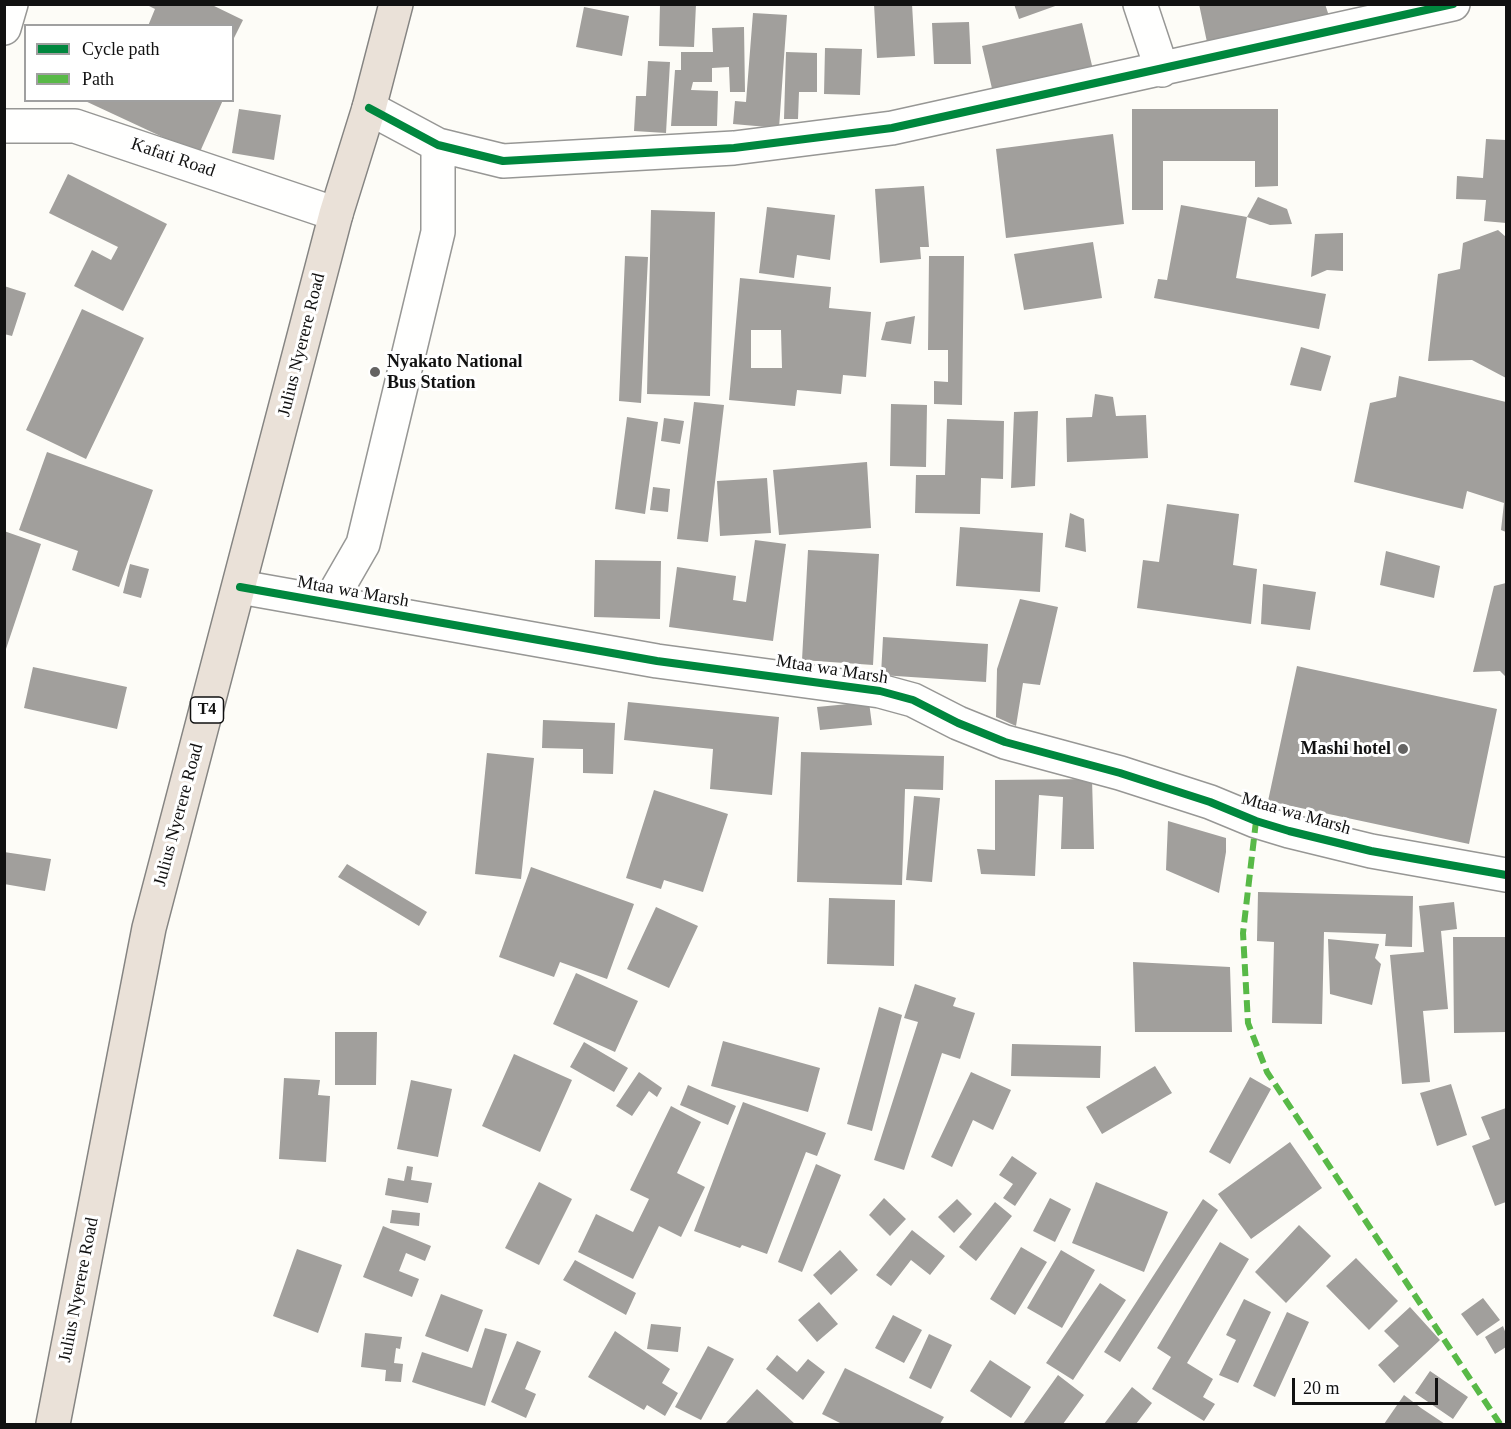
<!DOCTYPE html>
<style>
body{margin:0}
#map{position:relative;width:1511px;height:1429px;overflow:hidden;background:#fdfcf7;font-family:"Times New Roman",serif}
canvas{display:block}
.frame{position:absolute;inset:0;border:6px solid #111;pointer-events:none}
.legend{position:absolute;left:24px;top:24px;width:210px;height:78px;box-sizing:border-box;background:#fff;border:2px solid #a0a0a0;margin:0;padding:8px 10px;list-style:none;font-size:18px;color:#111}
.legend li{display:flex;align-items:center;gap:12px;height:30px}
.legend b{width:30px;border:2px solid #a0a0a0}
.scale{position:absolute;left:1292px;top:1378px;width:146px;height:27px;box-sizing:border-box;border:3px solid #111;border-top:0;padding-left:8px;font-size:18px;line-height:21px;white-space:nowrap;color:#111;-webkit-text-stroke:4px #fff;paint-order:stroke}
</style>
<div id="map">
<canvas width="1511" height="1429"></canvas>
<div class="frame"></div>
<ul class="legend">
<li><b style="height:8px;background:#00873e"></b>Cycle path</li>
<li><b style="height:8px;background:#58b947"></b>Path</li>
</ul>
<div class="scale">20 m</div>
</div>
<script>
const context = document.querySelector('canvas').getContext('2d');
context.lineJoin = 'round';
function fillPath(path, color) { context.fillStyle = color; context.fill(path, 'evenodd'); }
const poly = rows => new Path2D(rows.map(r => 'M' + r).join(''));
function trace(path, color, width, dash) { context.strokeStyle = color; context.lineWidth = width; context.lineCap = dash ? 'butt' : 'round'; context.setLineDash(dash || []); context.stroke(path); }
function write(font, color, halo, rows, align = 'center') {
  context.font = font + ' "Times New Roman",serif'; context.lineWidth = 6; context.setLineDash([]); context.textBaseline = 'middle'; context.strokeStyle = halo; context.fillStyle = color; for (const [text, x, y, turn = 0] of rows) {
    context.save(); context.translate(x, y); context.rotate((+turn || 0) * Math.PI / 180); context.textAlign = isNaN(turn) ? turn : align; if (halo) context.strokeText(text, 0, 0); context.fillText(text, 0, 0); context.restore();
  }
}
const building = poly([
 [145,4,210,4,243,20,232,42,232,26,148,26,155,9],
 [660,4,696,4,694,47,659,46],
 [874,4,912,4,915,56,877,58],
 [1014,4,1058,4,1058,5,1019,19],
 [1199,4,1325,4,1331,22,1208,47],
 [584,7,629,16,622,56,576,47],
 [753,13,787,15,779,128,733,124,735,101,746,102],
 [969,22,971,64,934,64,932,23],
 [1082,23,1094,74,994,97,982,46],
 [744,27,745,92,730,92,729,67,712,68,712,82,693,82,691,90,718,91,717,126,671,126,675,70,681,70,681,52,713,52,712,28],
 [825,48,862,49,860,95,824,94],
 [786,52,817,53,817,92,799,92,798,119,784,119],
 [648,61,670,62,666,133,634,131,636,96,646,96],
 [83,100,223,100,199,154],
 [239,109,281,115,274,160,232,153],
 [1132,109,1278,109,1278,186,1255,187,1255,161,1163,161,1163,210,1132,210],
 [1113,134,1124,224,1006,238,996,149],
 [1486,139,1506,140,1506,223,1484,221,1486,200,1456,199,1457,176,1483,178],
 [68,174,167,224,123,311,74,286,92,250,111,260,118,247,49,213],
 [924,186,929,247,920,247,921,259,880,263,875,189],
 [1258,197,1287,209,1292,224,1270,225,1247,217],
 [1181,205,1247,217,1236,278,1326,294,1319,329,1154,298,1158,279,1167,280],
 [767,207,835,215,830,260,797,255,794,278,759,273],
 [651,210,715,212,710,396,647,394],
 [1498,230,1506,237,1506,378,1472,360,1428,361,1438,274,1460,269,1463,243],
 [1343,233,1343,271,1327,270,1311,277,1315,234],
 [1093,242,1102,298,1024,310,1014,254],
 [625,256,648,257,641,403,619,401],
 [929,256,964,256,962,405,934,404,934,381,948,382,948,350,928,350],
 [740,278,831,287,829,308,871,312,866,377,843,375,841,394,797,390,795,406,729,400],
 [751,330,781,330,782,368,751,368],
 [4,286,26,293,12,336,4,334],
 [82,309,144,338,86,459,26,430],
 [915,316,911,344,881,340,886,322],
 [1301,347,1331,356,1321,391,1290,385],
 [1399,376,1506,402,1506,532,1501,530,1504,503,1467,491,1463,509,1354,482,1370,403,1396,397],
 [1095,394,1113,397,1116,416,1146,415,1148,458,1067,462,1066,418,1092,417],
 [694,402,724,405,708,542,677,539],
 [891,404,927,405,926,467,890,466],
 [1038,411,1035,486,1011,488,1014,412],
 [627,417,658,422,645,514,615,509],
 [664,418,684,421,680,444,661,441],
 [947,419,1004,421,1003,479,981,478,980,514,915,513,916,475,945,475],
 [47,452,153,490,119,587,72,570,78,551,19,530],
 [867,462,871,528,779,535,773,470],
 [767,478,771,533,720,536,717,481],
 [653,487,670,489,668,512,650,510],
 [1167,504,1239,514,1233,565,1257,569,1251,624,1137,608,1143,560,1159,562],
 [1070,513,1084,519,1086,552,1065,547],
 [960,527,1043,533,1040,592,956,586],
 [4,531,41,544,5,652,4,652],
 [755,540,786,544,773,641,669,627,677,567,736,576,733,600,746,602],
 [808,550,879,554,873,665,802,660],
 [1386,551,1440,566,1434,598,1380,585],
 [595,560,661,561,660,619,594,617],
 [130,564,149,569,141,598,123,593],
 [1506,583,1506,677,1500,671,1473,672,1494,586],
 [1263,584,1316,592,1310,630,1261,624],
 [1020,599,1058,607,1040,685,1023,683,1016,726,996,717,997,669],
 [883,637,988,644,986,682,881,675],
 [1297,666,1497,709,1469,844,1268,801],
 [33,667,127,687,117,729,24,708],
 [628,702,779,717,772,795,710,789,713,749,624,740],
 [869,702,872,725,820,730,817,707],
 [543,720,615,723,613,774,583,773,583,749,542,748],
 [801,752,944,756,943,790,905,789,902,885,797,882],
 [487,753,534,758,521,879,475,874],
 [1092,779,1094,849,1061,849,1063,797,1039,795,1035,876,981,874,977,849,995,850,995,780],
 [654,790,728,814,703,892,664,880,661,889,626,878],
 [914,796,940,798,932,882,906,880],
 [1168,821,1226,838,1226,852,1219,893,1166,870],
 [4,852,51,859,45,891,4,884],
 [347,864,427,912,419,926,338,877],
 [531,867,634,904,607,979,560,962,554,977,499,957],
 [1258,892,1413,896,1412,947,1385,946,1386,934,1324,932,1322,1024,1272,1023,1274,942,1257,941],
 [829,898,895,900,894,966,827,964],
 [1454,902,1457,929,1441,931,1448,1009,1423,1011,1430,1082,1402,1084,1390,955,1424,952,1419,906],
 [656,907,698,926,669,988,627,969],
 [1453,937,1506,937,1506,1032,1454,1033],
 [1328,939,1379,944,1375,958,1381,964,1372,1005,1330,994],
 [1133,962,1230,967,1232,1032,1135,1032],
 [576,973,638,1001,615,1052,553,1024],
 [915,984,956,998,953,1006,975,1013,960,1059,942,1053,904,1170,874,1160,918,1022,904,1018],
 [879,1007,902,1015,872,1131,847,1124],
 [335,1032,377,1032,376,1085,335,1085],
 [723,1041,820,1068,808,1112,711,1086],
 [584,1042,628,1068,614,1092,570,1067],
 [1012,1044,1101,1046,1100,1078,1011,1076],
 [514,1054,572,1080,540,1152,482,1126],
 [1155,1066,1172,1093,1102,1134,1086,1107],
 [639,1072,662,1088,657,1097,649,1091,632,1116,616,1106],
 [971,1072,1011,1090,993,1130,973,1120,952,1167,931,1157],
 [1250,1077,1271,1089,1230,1164,1209,1152],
 [284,1078,320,1080,318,1095,330,1096,326,1162,279,1159],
 [411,1080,452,1089,438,1157,397,1149],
 [1451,1084,1467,1135,1437,1146,1420,1093],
 [688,1085,736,1106,728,1125,680,1105],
 [743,1102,826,1133,817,1156,806,1152,767,1254,742,1245,740,1248,694,1231],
 [671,1106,701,1122,677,1173,705,1187,681,1237,659,1226,633,1279,578,1252,596,1214,633,1232,649,1199,630,1190],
 [1506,1108,1506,1202,1495,1206,1472,1146,1490,1139,1481,1117],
 [1290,1142,1322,1188,1251,1239,1218,1194],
 [1012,1156,1037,1173,1015,1206,1003,1198,1013,1184,999,1175],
 [816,1164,841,1175,802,1272,778,1262],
 [407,1166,413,1167,411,1180,432,1183,428,1203,385,1195,388,1178,404,1181],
 [539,1182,572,1199,539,1265,505,1248],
 [1096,1182,1168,1212,1144,1272,1072,1243],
 [884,1198,906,1219,890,1236,869,1215],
 [1050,1198,1071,1209,1055,1242,1033,1231],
 [957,1199,972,1214,954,1233,938,1217],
 [1203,1199,1218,1210,1120,1362,1104,1352],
 [995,1202,1012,1216,976,1261,959,1247],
 [392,1210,420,1213,419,1226,390,1223],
 [1299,1225,1331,1256,1286,1303,1255,1272],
 [383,1226,431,1246,425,1261,406,1253,399,1271,419,1279,412,1297,363,1277],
 [912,1230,945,1256,930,1275,911,1260,891,1286,876,1275],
 [1220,1242,1249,1259,1187,1363,1213,1379,1203,1397,1215,1404,1204,1421,1152,1389,1171,1357,1157,1348],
 [1021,1247,1047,1262,1015,1315,990,1299],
 [297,1249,342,1265,318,1333,273,1316],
 [840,1250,858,1270,831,1295,813,1275],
 [1061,1250,1095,1270,1062,1328,1027,1308],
 [1356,1258,1398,1301,1369,1330,1326,1286],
 [575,1260,636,1293,626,1315,563,1280],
 [1100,1283,1126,1300,1073,1380,1046,1363],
 [441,1294,483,1310,468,1352,425,1336],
 [1483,1298,1500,1320,1477,1336,1461,1314],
 [1244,1299,1271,1312,1238,1383,1219,1375,1236,1340,1226,1335],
 [819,1302,838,1324,817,1342,798,1320],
 [1410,1307,1440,1340,1394,1383,1378,1365,1399,1346,1384,1331],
 [1287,1312,1309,1322,1275,1397,1253,1386],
 [893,1315,922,1330,904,1363,875,1348],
 [651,1324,681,1327,678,1352,647,1349],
 [1503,1326,1506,1334,1506,1347,1495,1354,1485,1337],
 [485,1328,507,1334,485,1406,412,1382,422,1352,472,1368],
 [615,1331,670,1369,662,1383,678,1393,665,1416,647,1405,644,1410,588,1377],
 [365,1333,402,1337,400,1349,396,1348,394,1363,403,1364,401,1382,385,1381,386,1370,361,1367],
 [929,1334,952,1345,931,1389,909,1378],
 [517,1341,541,1351,525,1389,536,1394,526,1418,491,1402],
 [708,1346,734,1359,701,1420,675,1407],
 [777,1355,797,1372,808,1359,825,1372,803,1400,766,1369],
 [990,1360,1031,1387,1011,1418,970,1391],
 [845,1368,944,1417,940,1424,842,1424,822,1414],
 [1430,1371,1468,1397,1453,1419,1415,1393],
 [1058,1375,1084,1395,1063,1424,1023,1424],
 [1132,1387,1152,1403,1136,1424,1104,1424],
 [757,1389,795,1424,725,1424],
 [1404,1395,1421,1408,1445,1424,1384,1424]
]);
const minor = poly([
 [1140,4,1162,70],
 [4,28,11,4],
 [369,108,438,145,503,161,734,148,892,128,1453,4],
 [4,126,75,126,336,214],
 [240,587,657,661,880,691,913,700,958,723,1005,742,1120,773,1210,802,1256,821,1289,831,1371,851,1506,875],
 [329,603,363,544,438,232,438,145]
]);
const highway = poly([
 [53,1424,149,928,336,214,369,108,396,4]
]);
const quiet = poly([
 [1256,821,1243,933,1248,1023,1267,1072,1500,1424]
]);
const cycleway = poly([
 [369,108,438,145,503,161,734,148,892,128,1453,4],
 [240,587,657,661,880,691,913,700,958,723,1005,742,1120,773,1210,802,1256,821,1289,831,1371,851,1506,875]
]);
const markers = [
 [375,372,6,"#646362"],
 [1403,749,6,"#646362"]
];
const shields = [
 [207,710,33]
];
const shieldNames = [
 ["T4",207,710]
];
const streetNames = [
 ["Kafati Road",173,158,19],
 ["Julius Nyerere Road",302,345,-76],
 ["Mtaa wa Marsh",353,592,10],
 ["Mtaa wa Marsh",832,670,9],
 ["Mtaa wa Marsh",1296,814,16],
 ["Julius Nyerere Road",179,815,-75],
 ["Julius Nyerere Road",79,1290,-79]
];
const poiNames = [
 ["Nyakato National",387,362],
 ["Bus Station",387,383],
 ["Mashi hotel",1391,749,"right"]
];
fillPath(building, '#a19f9c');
trace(minor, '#979795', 36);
trace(highway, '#858482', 36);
trace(minor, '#fffffe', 33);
trace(highway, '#eae1d8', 33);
trace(quiet, '#58b947', 6, [12, 6]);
trace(cycleway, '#00873e', 8);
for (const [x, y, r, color] of markers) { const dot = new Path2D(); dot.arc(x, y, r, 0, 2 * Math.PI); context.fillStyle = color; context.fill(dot); trace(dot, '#fff', 2); }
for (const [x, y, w] of shields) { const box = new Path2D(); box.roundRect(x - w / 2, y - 13, w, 26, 4.5); context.fillStyle = '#fff'; context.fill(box); trace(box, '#111', 1.5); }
write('bold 16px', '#111', null, shieldNames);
write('18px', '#111', '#fff', streetNames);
write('bold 18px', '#111', '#fff', poiNames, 'left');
</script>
